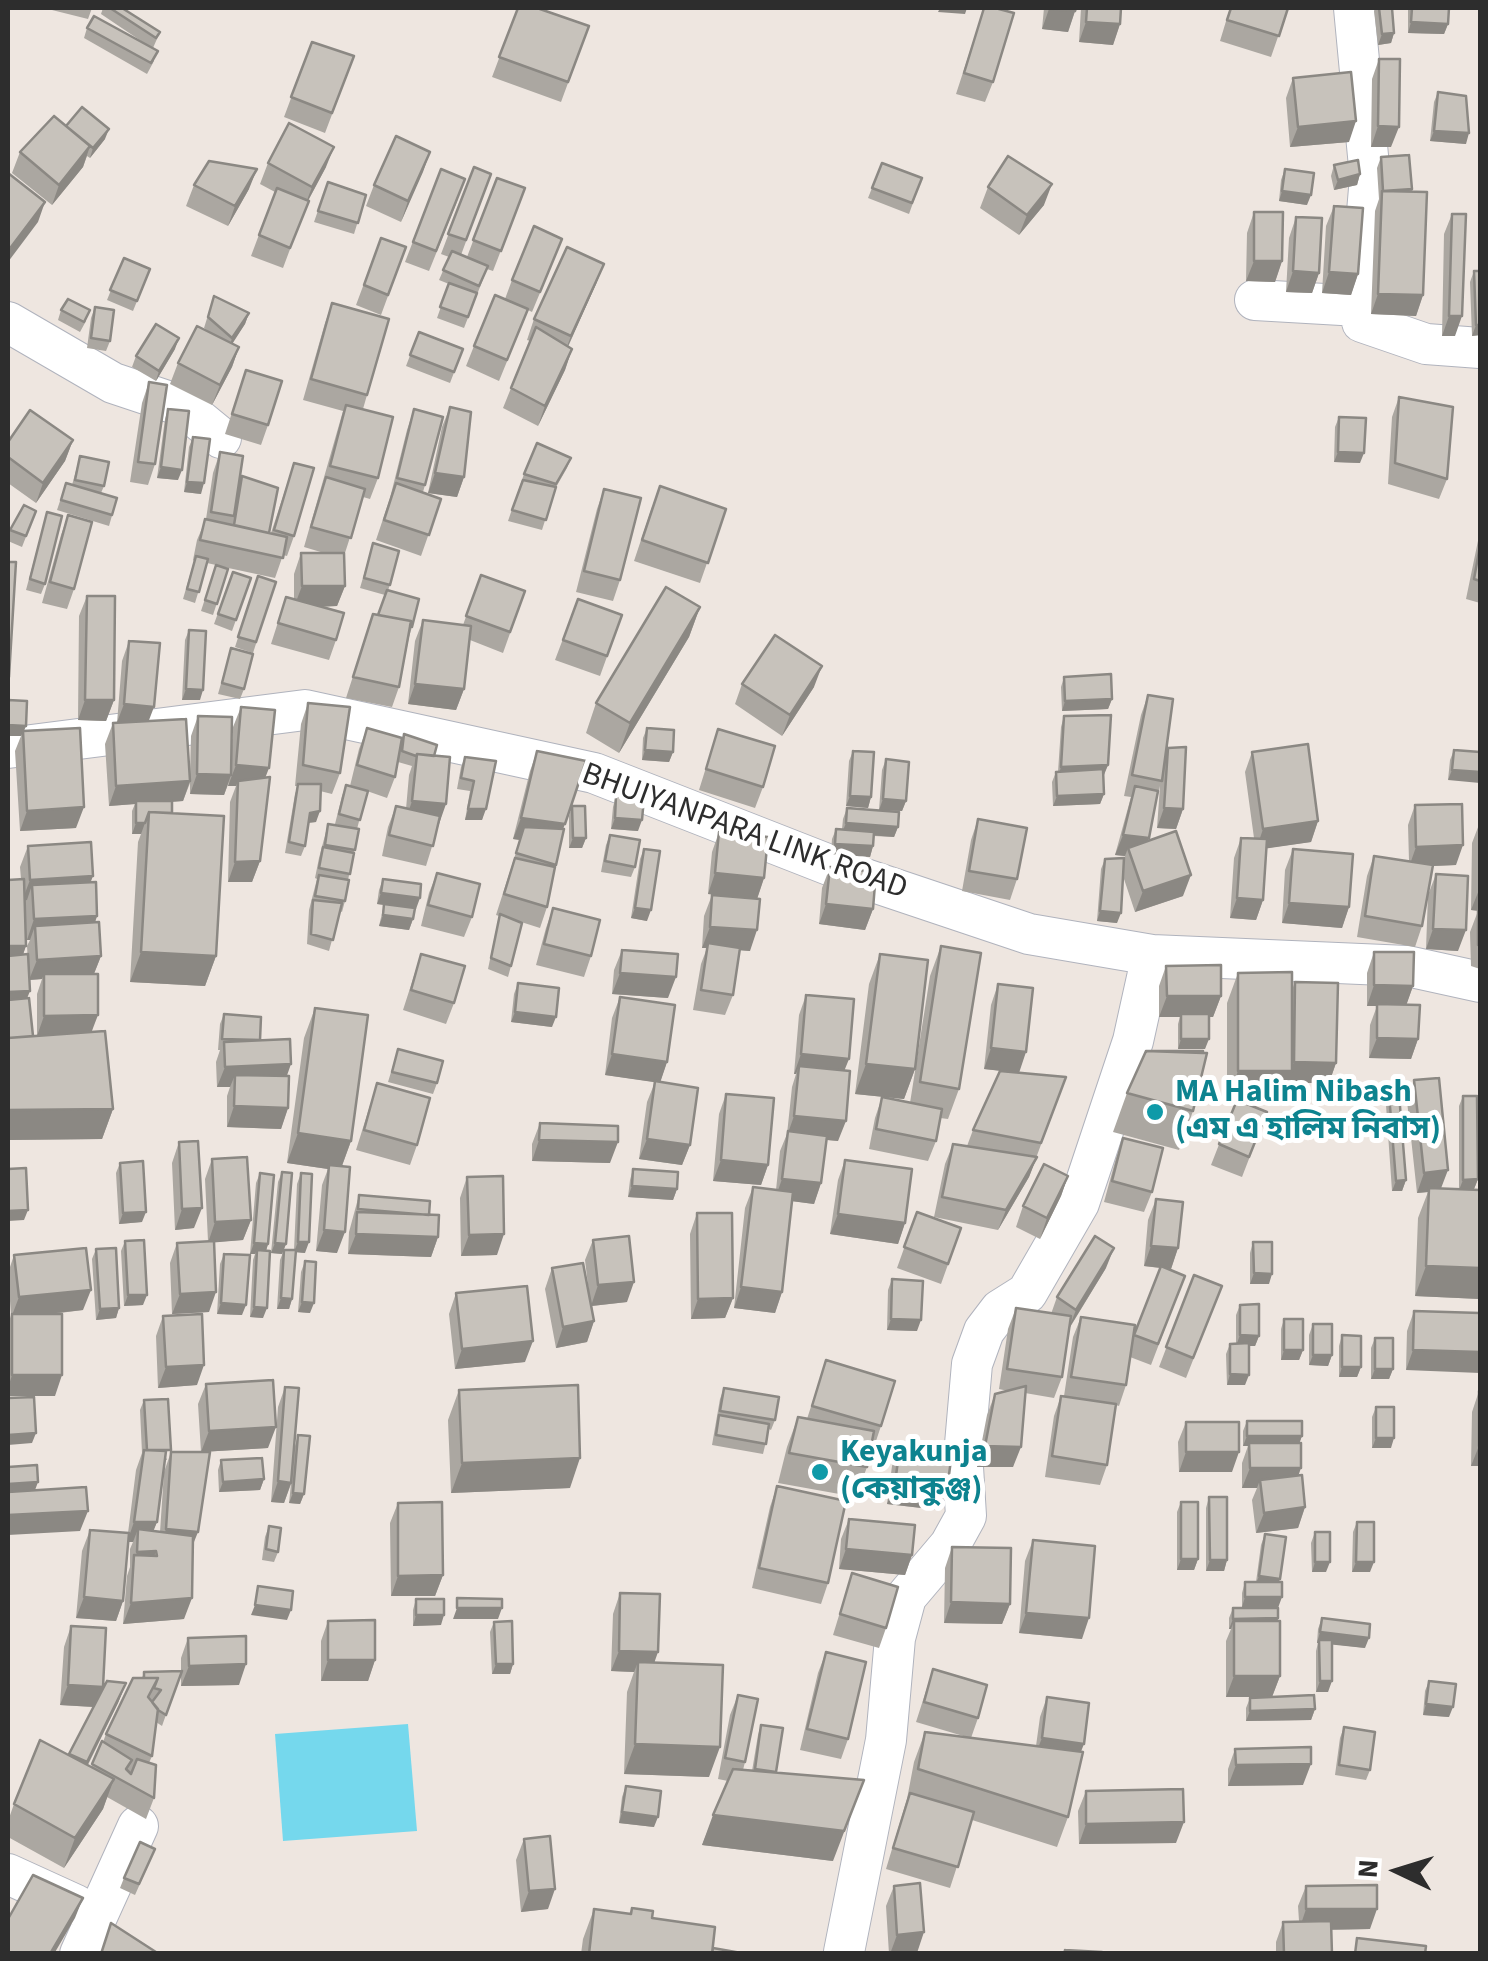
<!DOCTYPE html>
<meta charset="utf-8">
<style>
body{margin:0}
#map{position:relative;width:1488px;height:1961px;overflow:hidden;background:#eee6e0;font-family:"Source Sans 3",sans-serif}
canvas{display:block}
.frame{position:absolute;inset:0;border:10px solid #2d2d2d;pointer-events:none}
.north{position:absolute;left:1348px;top:1821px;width:100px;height:100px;-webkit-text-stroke:8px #fff;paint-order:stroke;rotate:274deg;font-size:28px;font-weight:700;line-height:40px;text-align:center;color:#2d2d2d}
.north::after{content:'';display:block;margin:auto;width:35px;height:45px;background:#2d2d2d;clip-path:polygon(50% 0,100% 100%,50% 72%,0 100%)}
</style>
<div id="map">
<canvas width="1488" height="1961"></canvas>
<div class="frame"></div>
<div class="north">N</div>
</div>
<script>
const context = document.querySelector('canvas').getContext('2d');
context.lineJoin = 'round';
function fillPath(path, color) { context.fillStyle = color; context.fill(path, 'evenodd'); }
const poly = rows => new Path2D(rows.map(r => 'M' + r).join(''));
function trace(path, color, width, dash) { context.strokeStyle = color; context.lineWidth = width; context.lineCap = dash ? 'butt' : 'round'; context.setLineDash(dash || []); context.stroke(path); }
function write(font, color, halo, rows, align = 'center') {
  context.font = font + ' "Source Sans 3","Noto Sans Bengali",sans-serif'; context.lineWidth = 10; context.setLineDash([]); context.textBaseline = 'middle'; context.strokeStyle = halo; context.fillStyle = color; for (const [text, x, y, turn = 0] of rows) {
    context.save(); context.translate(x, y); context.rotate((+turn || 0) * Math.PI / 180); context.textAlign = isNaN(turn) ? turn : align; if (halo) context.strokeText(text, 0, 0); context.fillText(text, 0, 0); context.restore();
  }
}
const water = poly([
 [408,1724,417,1831,283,1841,275,1734]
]);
const street = poly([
 [1255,300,1359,306,1370,177,1354,8],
 [1359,306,1362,322,1426,344,1480,348],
 [8,322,113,383,182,406,221,438],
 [8,748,305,710,594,773,865,879,1029,934,1152,955,1407,966,1480,982],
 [8,1874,76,1905],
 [844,1952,886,1740,895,1638,906,1597,950,1545,966,1516,963,1467,972,1364,984,1331,1000,1310,1027,1293,1079,1203,1133,1041,1152,955],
 [80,1954,138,1826]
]);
const wall = poly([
 [44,8,92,8,88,19],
 [103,8,122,8,160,32,153,48,154,61,147,74,84,38,87,28,150,47,101,14],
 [518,8,589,26,561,102,492,77],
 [984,8,993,82,985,102,956,94],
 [1044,8,1076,8,1068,32,1042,29],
 [1081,8,1121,8,1120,24,1113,45,1079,42],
 [1230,8,1288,8,1271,57,1220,41],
 [1376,8,1379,8,1394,33,1391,43,1378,45,1374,11],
 [1408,8,1449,8,1448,24,1444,34,1408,33],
 [312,42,354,56,325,133,284,117],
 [1480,58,1480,112,1478,112,1478,63],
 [1379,59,1391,147,1371,147,1372,79],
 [1293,78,1349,142,1290,147,1286,98],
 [1438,92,1466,144,1430,141,1434,102],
 [66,126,105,139,90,158,87,156,83,167,52,205,12,173,20,152],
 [430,152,401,222,366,206,374,185],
 [1381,157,1412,189,1423,295,1416,316,1371,314,1375,211,1379,199,1377,168],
 [268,163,326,167,308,201,283,268,251,256,275,192,260,184],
 [882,163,922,178,909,214,868,198],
 [1334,165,1360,174,1357,185,1334,190,1331,176],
 [474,167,491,174,461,255,467,257,497,178,525,188,493,271,487,269,464,328,437,318,449,284,439,280,449,257,441,254],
 [441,169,458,199,429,271,405,262],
 [1285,169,1307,205,1279,201,1281,180],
 [328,182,366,195,354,234,314,222],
 [194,185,249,189,228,226,186,206],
 [988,187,1044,205,1019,235,980,208],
 [1334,206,1358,274,1351,295,1322,293,1326,226],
 [1254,212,1282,261,1275,282,1246,281,1247,233],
 [1452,214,1455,336,1442,336,1444,234],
 [1296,217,1319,273,1312,293,1286,292,1289,238],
 [381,238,406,247,381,315,356,305],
 [124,258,150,269,133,311,107,300],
 [554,259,532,312,528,310,499,381,466,366,474,346,505,299,512,280],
 [604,264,596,284,568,347,572,349,565,370,538,426,503,408,530,341,527,340,534,319],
 [1474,271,1480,271,1480,335,1472,336,1470,282],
 [214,296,249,313,245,324,232,343,239,347,232,367,212,405,170,384,178,363,209,332,204,328],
 [332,303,367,395,363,409,378,478,370,499,363,497,344,556,345,586,337,606,322,607,336,640,329,660,271,644,286,597,294,599,294,574,301,553,324,553,304,547,343,411,303,400,325,323],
 [95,307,110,341,106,351,87,348,91,318],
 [61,310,86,321,80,332,58,320],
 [419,332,463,349,450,383,406,366],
 [175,349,156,381,132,367,136,356],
 [246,370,268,425,261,445,225,434],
 [149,382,155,464,148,485,130,482,142,403],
 [1399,397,1447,479,1439,499,1388,484,1392,417],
 [450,407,464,477,457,497,428,493,442,427],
 [168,409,178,480,157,478,165,419],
 [414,409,425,485,423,492,441,499,421,556,376,540,390,498,407,430],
 [1339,417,1360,463,1334,462,1335,427],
 [193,437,201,494,184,492,189,447],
 [73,440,65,461,36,503,8,483,8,442],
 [220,452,269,533,271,533,294,463,294,536,287,556,283,555,275,578,219,566,228,569,213,615,201,611,216,565,207,563,195,603,183,599,194,561,193,560,197,540,206,519,213,473],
 [80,456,104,486,101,493,117,498,109,526,57,510,66,483,72,485],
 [571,458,567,468,555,489,542,530,508,521,524,474],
 [604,489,620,580,613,601,576,592,597,509],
 [652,507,726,509,700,583,634,561],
 [36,511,22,547,8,541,10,530],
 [47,512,45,584,41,594,26,590],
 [68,515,74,589,67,609,42,603,61,535],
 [1480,531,1480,603,1466,599],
 [373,543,399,551,388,591,412,627,409,637,399,687,392,707,346,698,373,614,378,615,385,595,360,588],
 [233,572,251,578,232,631,214,624],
 [481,575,525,591,503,653,470,640,464,689,456,710,408,704,415,641,423,620,463,625],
 [258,576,276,582,253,653,235,647],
 [87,596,114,700,106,721,78,720,79,616],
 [578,599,622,615,600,676,555,660],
 [700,607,689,637,619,753,586,733,596,703],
 [189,630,200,700,182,700,185,640],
 [129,641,149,721,190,775,191,736,198,716,232,746,233,727,241,707,265,778,260,861,252,882,228,882,230,802,236,786,228,786,229,782,224,795,190,794,190,783,183,801,172,802,172,813,216,956,205,986,130,982,138,842,141,834,132,834,132,811,135,804,109,806,105,744,113,723,117,723,122,661],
 [231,648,244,689,240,699,218,694],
 [1064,677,1112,699,1108,709,1062,711,1061,687],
 [742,684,814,687,782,736,735,704],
 [1148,695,1165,757,1168,748,1183,809,1176,829,1157,828,1160,786,1147,841,1183,896,1135,912,1123,876,1117,923,1097,921,1101,869,1105,859,1124,858,1125,856,1115,855,1131,797,1124,796,1141,715],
 [308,703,340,773,332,794,320,791,316,822,308,823,305,846,301,856,285,853,295,794,298,786,295,786,301,724],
 [1064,716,1108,765,1103,775,1104,794,1100,804,1053,806,1052,782,1056,772,1058,772,1061,727],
 [26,726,24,731,76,828,20,831,15,751,21,736,8,736],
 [367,728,395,777,387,798,367,791,357,829,359,829,348,880,345,901,342,912,340,911,329,951,307,944,309,910,317,879,315,878,319,858,328,824,344,827,335,824,342,796,346,785,350,786,359,749],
 [647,728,673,752,669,762,642,760,643,738],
 [718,729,763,787,755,808,699,790],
 [404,734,434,756,439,824,426,866,382,856,388,827,396,806,406,809,409,775,412,766,398,762],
 [1454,750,1480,752,1448,780,1450,760],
 [537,751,563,829,547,907,540,928,518,921,511,966,508,977,488,969,499,916,496,915,520,840,513,839,530,771],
 [853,751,871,797,868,808,846,806,849,761],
 [1252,752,1318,821,1311,842,1267,848,1263,900,1256,920,1230,918,1234,858,1241,838,1254,838,1245,772],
 [465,757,496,761,482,820,465,820,470,791,457,789,461,767],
 [886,759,906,801,902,811,879,810,882,770],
 [616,796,638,831,611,829,613,807],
 [1415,805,1456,865,1433,866,1422,926,1415,947,1357,937,1367,876,1374,856,1409,861,1408,825],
 [572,806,586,838,582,848,569,848,569,816],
 [847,808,898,827,894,837,874,836,873,846,870,857,831,854,832,839,836,829,842,829,843,819],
 [978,819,1017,879,1010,900,962,891,971,840],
 [1480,822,1480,911,1471,910,1472,843],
 [719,832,764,878,757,899,708,894,712,852],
 [610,835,635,867,631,877,601,872,606,845],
 [28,846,91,882,97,916,95,923,101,956,94,974,92,1032,113,1109,102,1139,8,1140,8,880,21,879,20,867],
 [27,940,30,940,27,946,29,980,42,979,37,994,37,1036,33,1036,27,998,23,955],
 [644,849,647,921,631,918,640,859],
 [1293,849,1349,907,1342,928,1282,923,1285,870],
 [830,867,873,909,865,930,819,924,822,888],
 [437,873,472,917,464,937,421,926,429,893],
 [1436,874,1458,951,1426,949,1428,895],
 [383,879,416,909,415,908,413,919,409,930,379,926,384,905,377,904,379,890],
 [712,895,750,951,740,950,733,995,725,1015,693,1010,701,964,707,948,702,948,704,916],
 [553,908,591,956,584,977,536,965,546,928],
 [1478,911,1480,911,1480,969,1471,966,1470,932],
 [941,946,959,1089,948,1119,940,1118,936,1141,928,1161,869,1149,875,1118,882,1097,910,1103,930,976],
 [622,950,668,998,612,994,614,970],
 [1374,952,1413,986,1406,1005,1418,1039,1411,1059,1369,1058,1370,1025,1377,1006,1367,1006,1367,973],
 [421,954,454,1003,446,1024,403,1010],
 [880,954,915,1069,904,1099,855,1094,869,984],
 [1166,966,1221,996,1213,1017,1209,1017,1205,1049,1178,1049,1178,1024,1180,1017,1159,1017,1159,986],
 [1238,973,1292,990,1295,982,1336,1063,1329,1083,1288,1083,1281,1102,1240,1101,1267,1112,1242,1177,1211,1165,1236,1101,1227,1101,1227,1003],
 [518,983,552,1027,511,1022,514,994],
 [998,984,1019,1073,1066,1077,1029,1177,998,1230,934,1217,945,1164,953,1144,967,1146,973,1130,1013,1072,984,1069,991,1005],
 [806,995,844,1071,838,1141,827,1140,821,1183,814,1204,792,1201,782,1292,775,1313,734,1308,745,1208,753,1187,776,1190,780,1151,787,1134,792,1087,796,1074,794,1074,799,1015],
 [620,997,667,1062,660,1082,690,1145,682,1165,639,1159,647,1102,655,1082,605,1075,612,1018],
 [315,1008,351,1141,342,1166,337,1253,316,1251,322,1185,328,1169,287,1163,304,1038],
 [224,1014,260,1040,287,1076,288,1108,281,1129,227,1127,227,1096,230,1087,217,1087,216,1062,220,1050,218,1050,220,1024],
 [398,1049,437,1083,433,1094,388,1082],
 [1414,1080,1441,1189,1459,1189,1459,1106,1463,1096,1478,1179,1474,1189,1480,1190,1480,1299,1415,1296,1418,1218,1428,1192,1417,1193,1407,1101],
 [377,1083,417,1145,410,1165,356,1150],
 [1127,1093,1193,1111,1179,1150,1113,1132],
 [726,1094,768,1165,761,1185,713,1181,719,1114],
 [1389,1094,1406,1180,1402,1191,1392,1191,1386,1105],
 [540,1123,610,1163,532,1161,532,1144],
 [1123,1138,1152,1192,1144,1212,1104,1202,1116,1158],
 [179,1142,194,1228,175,1230,172,1163],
 [212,1159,251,1220,243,1240,214,1242,209,1312,172,1314,170,1263,177,1243,208,1241,205,1179],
 [845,1160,905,1223,898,1244,830,1234,838,1180],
 [120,1163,142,1222,119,1224,116,1173],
 [633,1169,677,1189,673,1200,628,1197,630,1180],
 [282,1172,286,1244,282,1254,271,1253,278,1182],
 [260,1173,268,1244,266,1250,263,1318,250,1317,253,1260,255,1254,250,1254,256,1183],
 [301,1173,305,1253,296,1252,292,1299,289,1309,277,1309,280,1260,284,1250,294,1250,297,1184],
 [1068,1176,1061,1196,1040,1239,1016,1227,1023,1206],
 [467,1177,497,1255,461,1256,460,1198],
 [359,1195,429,1214,438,1237,431,1257,348,1254,349,1232],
 [1156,1199,1178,1248,1171,1269,1167,1268,1185,1276,1151,1365,1130,1357,1126,1385,1119,1406,1116,1405,1107,1465,1100,1485,1045,1477,1054,1416,1061,1396,1064,1396,1073,1337,1081,1317,1133,1339,1160,1268,1144,1266,1148,1220],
 [917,1212,961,1228,941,1284,897,1268],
 [697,1213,733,1298,725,1318,691,1319,690,1234],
 [593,1240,627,1302,592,1306,594,1321,587,1342,556,1348,545,1289,552,1268,589,1293,585,1260],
 [125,1241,143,1305,124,1306,121,1251],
 [1253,1242,1269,1284,1250,1284,1250,1253],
 [96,1249,119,1308,116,1318,96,1320,92,1259],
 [224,1254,242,1315,217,1314,220,1264],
 [14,1255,83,1310,52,1314,55,1396,8,1396,8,1325,11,1315,8,1273],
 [305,1261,310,1313,298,1312,301,1272],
 [1106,1268,1069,1329,1062,1377,1054,1398,1025,1393,1013,1467,977,1467,987,1415,995,1394,1008,1391,999,1389,1008,1329,1016,1308,1051,1314,1057,1297],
 [1194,1275,1222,1286,1186,1378,1159,1367],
 [892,1279,917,1331,887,1330,888,1290],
 [456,1293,525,1362,455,1369,449,1314],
 [1240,1305,1259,1336,1255,1346,1249,1346,1245,1385,1227,1385,1226,1354,1230,1344,1236,1343,1236,1315],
 [1414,1311,1480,1313,1406,1370,1407,1331],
 [163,1316,197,1385,158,1388,156,1336],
 [1284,1319,1303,1350,1299,1360,1281,1360,1281,1329],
 [1313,1324,1332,1355,1328,1366,1309,1365,1309,1335],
 [1342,1335,1361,1367,1357,1377,1339,1377,1339,1346],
 [1375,1338,1393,1369,1389,1379,1371,1379,1371,1348],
 [826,1360,881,1426,874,1447,871,1446,867,1467,856,1497,778,1483,787,1447,798,1417,807,1419],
 [206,1384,268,1448,201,1452,198,1404],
 [285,1387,295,1446,298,1435,304,1494,300,1504,289,1503,291,1484,284,1503,271,1502,278,1407],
 [724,1388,775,1420,771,1430,769,1429,763,1454,712,1445,720,1399],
 [459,1390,570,1488,451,1493,448,1420],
 [1479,1391,1480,1391,1480,1466,1471,1466,1472,1412],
 [144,1400,167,1460,165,1460,157,1522,153,1531,160,1532,164,1472,171,1452,193,1545,184,1619,123,1624,127,1576,130,1567,130,1549,133,1542,128,1542,123,1601,116,1621,76,1618,82,1551,90,1530,128,1533,136,1470,142,1453,140,1410],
 [1376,1407,1391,1448,1372,1448,1372,1417],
 [1247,1421,1302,1436,1299,1443,1298,1475,1305,1507,1298,1528,1256,1533,1252,1500,1257,1488,1242,1488,1242,1463,1248,1446,1243,1446,1243,1431],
 [1186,1422,1232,1472,1179,1472,1178,1442],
 [900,1446,947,1490,939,1510,887,1504,892,1466],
 [221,1460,264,1479,260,1490,219,1492,218,1470],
 [777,1486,828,1583,821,1604,752,1588,770,1507],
 [1209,1497,1227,1560,1224,1571,1206,1571,1206,1508],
 [1181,1502,1198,1559,1194,1570,1177,1570,1177,1512],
 [398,1503,443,1575,435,1596,391,1596,390,1523],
 [849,1519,912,1555,905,1575,839,1569,841,1539],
 [1357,1522,1370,1572,1352,1572,1353,1532],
 [269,1526,278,1552,274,1562,262,1560,265,1537],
 [1315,1532,1326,1572,1312,1572,1311,1543],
 [1265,1534,1279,1582,1278,1608,1242,1607,1242,1593,1245,1582,1256,1582,1261,1545],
 [1033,1540,1082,1639,1019,1633,1025,1561],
 [952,1547,1010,1604,1002,1624,944,1623,945,1568],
 [852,1573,886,1628,879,1648,833,1635],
 [620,1593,655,1662,709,1777,624,1774,627,1692,634,1672,611,1671,613,1614],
 [416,1599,441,1625,413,1626,413,1610],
 [1233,1608,1278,1618,1280,1676,1272,1697,1315,1709,1311,1720,1246,1721,1246,1708,1250,1698,1269,1697,1226,1697,1226,1641,1231,1629,1229,1629,1229,1618],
 [1322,1618,1365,1648,1332,1644,1328,1692,1316,1692,1316,1651,1318,1643,1317,1643,1318,1629],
 [328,1621,375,1660,368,1681,321,1681,321,1641],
 [494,1622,513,1664,510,1674,492,1674,490,1632],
 [71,1626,100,1695,126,1683,118,1703,88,1765,91,1767,102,1741,103,1742,106,1734,142,1678,144,1672,181,1671,181,1658,188,1638,239,1685,181,1686,181,1672,162,1726,156,1722,152,1756,149,1763,154,1798,146,1819,107,1797,103,1809,64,1868,8,1837,8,1821,14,1804,69,1755,93,1707,60,1705,64,1647],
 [826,1652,848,1739,841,1759,800,1750,818,1673],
 [933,1669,978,1718,971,1738,1036,1746,1040,1717,1047,1697,1081,1752,1068,1817,1057,1847,972,1820,950,1888,886,1869,907,1799,914,1762,925,1732,970,1738,916,1722],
 [1429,1681,1449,1717,1423,1715,1425,1691],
 [738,1695,745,1762,743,1770,752,1771,758,1735,761,1725,776,1773,833,1861,702,1845,728,1781,718,1779,730,1715],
 [1344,1727,1370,1770,1366,1780,1335,1775,1340,1738],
 [1235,1749,1303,1785,1228,1786,1228,1769],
 [626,1786,654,1827,619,1823,622,1797],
 [1086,1791,1176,1843,1079,1844,1078,1811],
 [524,1839,548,1909,521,1912,516,1860],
 [151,1859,135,1895,120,1888,124,1878],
 [894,1886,917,1953,889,1954,886,1906],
 [1306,1886,1370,1929,1331,1930,1332,1954,1276,1954,1276,1942,1283,1922,1299,1921,1298,1906],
 [632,1908,713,1948,747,1954,581,1954,583,1939,594,1909,629,1914]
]);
const shadedWall = poly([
 [940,8,967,8,965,14,938,12],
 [1049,9,1075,11,1068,32,1042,29],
 [1086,22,1120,24,1113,45,1079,42],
 [1411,22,1448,24,1444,34,1408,33],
 [1394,33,1391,43,1378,45,1382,34],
 [1356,121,1349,142,1290,147,1298,127],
 [1378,126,1399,127,1391,147,1371,147],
 [109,129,105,139,90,158,93,148],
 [1434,131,1469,133,1466,144,1430,141],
 [90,146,83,167,52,205,59,185],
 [334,147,326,167,304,208,312,187],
 [430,152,423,172,401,222,408,201],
 [257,169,249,189,228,226,235,206],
 [1360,174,1357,185,1334,190,1338,180],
 [1052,184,1044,205,1019,235,1027,215],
 [1282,191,1311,195,1307,205,1279,201],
 [45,202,38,222,8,262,8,251],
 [1254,261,1282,261,1275,282,1246,281],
 [604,264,596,284,563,357,571,336],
 [1293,271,1319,273,1312,293,1286,292],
 [1329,272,1358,274,1351,295,1322,293],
 [1378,294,1423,295,1416,316,1371,314],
 [249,313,245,324,229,349,232,338],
 [1449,316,1462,316,1455,336,1442,336],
 [1476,325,1480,325,1480,335,1472,336],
 [179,338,175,349,156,381,159,371],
 [239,347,232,367,212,405,220,385],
 [572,349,565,370,538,426,545,406],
 [73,440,65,461,36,503,43,483],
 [1338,452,1364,453,1360,463,1334,462],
 [161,467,182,470,178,480,157,478],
 [435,473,464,477,457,497,428,493],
 [187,482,204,483,201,494,184,492],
 [302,586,345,586,337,606,294,607],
 [700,607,689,637,619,753,630,723],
 [822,666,814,687,782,736,790,715],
 [415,684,464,689,456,710,408,704],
 [186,689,203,690,200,700,182,700],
 [1112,699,1108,709,1062,711,1065,701],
 [85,700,114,700,106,721,78,720],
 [124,704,154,707,146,728,116,725],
 [8,725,26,726,21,736,8,736],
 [645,750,673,752,669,762,642,760],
 [236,765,269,768,261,789,238,781,236,786,228,786],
 [1108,765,1104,775,1058,777,1061,767],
 [1452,770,1480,772,1480,783,1448,780],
 [197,774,231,775,224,795,190,794],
 [190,781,183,801,136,804,136,801,135,804,109,806,116,786],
 [1104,794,1100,804,1053,806,1057,796],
 [850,796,871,797,868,808,846,806],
 [883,799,906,801,902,811,879,810],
 [412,801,446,804,439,824,405,822],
 [84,807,76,828,20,831,27,811],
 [1164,808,1183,809,1176,829,1157,828],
 [468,809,486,809,482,820,465,820],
 [320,811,316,822,306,823,310,813],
 [521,818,565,824,557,845,513,839],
 [615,818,642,820,638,831,611,829],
 [1318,821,1311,842,1256,850,1263,829],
 [136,823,145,823,141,834,132,834],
 [846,823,898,827,894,837,842,833],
 [1123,835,1149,838,1141,858,1128,848,1125,856,1115,855],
 [573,838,586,838,582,848,569,848],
 [835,844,873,846,870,857,831,854],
 [1463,845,1456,865,1409,867,1416,847],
 [260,861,252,882,228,882,235,862],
 [715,873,764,878,757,899,708,894],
 [1191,875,1183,896,1135,912,1143,891],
 [93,876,85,897,32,885,27,900,22,901,30,880],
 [1479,890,1480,890,1480,911,1471,910],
 [381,893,420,898,416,909,377,904],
 [1237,898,1263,900,1256,920,1230,918],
 [1289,903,1349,907,1342,928,1282,923],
 [826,904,873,909,865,930,819,924],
 [635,908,651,910,647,921,631,918],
 [1100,911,1121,913,1117,923,1097,921],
 [383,915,413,919,409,930,379,926],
 [97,916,90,936,35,926,30,940,27,940,34,919],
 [710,927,757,930,750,951,708,948,708,943,707,948,702,948],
 [1433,929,1466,930,1458,951,1426,949],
 [8,946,26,946,19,966,8,966],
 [141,952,216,956,205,986,130,982],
 [101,956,93,976,44,974,42,979,29,980,37,960],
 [620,973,676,977,668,998,612,994],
 [1374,985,1413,986,1406,1006,1367,1006],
 [30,991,22,1011,8,1012,8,992],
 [1167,996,1221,996,1213,1017,1159,1017],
 [515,1012,556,1017,552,1027,511,1022],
 [98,1015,90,1036,37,1036,44,1016],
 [1377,1038,1418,1039,1411,1059,1369,1058],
 [1181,1039,1209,1039,1205,1049,1178,1049],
 [991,1048,1026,1052,1019,1073,984,1069],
 [612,1054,667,1062,660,1083,605,1075],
 [801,1054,849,1059,841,1079,799,1066,796,1074,794,1074],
 [1294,1062,1336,1063,1329,1083,1288,1083,1281,1102,1227,1101,1238,1071,1290,1071],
 [291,1064,284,1084,235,1075,230,1087,217,1087,225,1067],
 [866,1064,915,1069,904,1099,855,1094],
 [234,1106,288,1108,281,1129,227,1127],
 [113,1109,102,1139,8,1140,8,1110],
 [794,1116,846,1121,838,1141,787,1136],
 [298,1133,351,1141,340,1171,329,1165,328,1169,287,1163],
 [647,1139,690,1145,682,1165,639,1159],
 [539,1140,618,1142,610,1163,532,1161],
 [1037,1157,1029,1177,998,1230,1006,1210],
 [721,1160,768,1165,761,1185,713,1181],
 [1448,1170,1440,1191,1429,1188,1428,1192,1417,1193,1424,1173],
 [1068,1176,1061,1196,1040,1239,1047,1218],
 [782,1179,821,1183,814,1204,775,1199],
 [1478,1179,1474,1189,1459,1190,1463,1180],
 [1406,1180,1402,1191,1392,1191,1396,1181],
 [632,1186,677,1189,673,1200,628,1197],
 [202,1208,194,1228,175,1230,182,1209],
 [28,1210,24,1220,8,1221,8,1211],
 [146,1212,142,1222,119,1224,123,1213],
 [838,1214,905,1223,898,1244,830,1234],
 [251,1220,243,1240,208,1243,215,1222],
 [324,1230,345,1232,337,1253,316,1251],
 [356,1234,438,1237,431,1257,348,1254],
 [504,1234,497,1255,461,1256,469,1235],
 [298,1242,309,1242,305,1253,294,1252],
 [254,1243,268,1244,265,1255,257,1250,255,1254,250,1254],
 [275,1243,286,1244,282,1254,271,1253],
 [1151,1246,1178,1248,1171,1269,1144,1266],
 [1114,1248,1106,1268,1068,1330,1076,1310],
 [1426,1266,1480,1268,1480,1299,1415,1296],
 [1254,1273,1272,1274,1269,1284,1250,1284],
 [634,1282,627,1302,591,1306,598,1285],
 [741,1287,782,1292,775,1313,734,1308],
 [91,1290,83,1310,11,1318,19,1297],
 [216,1292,209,1312,172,1314,180,1294],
 [128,1295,147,1295,143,1305,124,1306],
 [281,1298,292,1299,289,1309,277,1309],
 [733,1298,725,1318,691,1319,698,1299],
 [302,1302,314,1303,310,1313,298,1312],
 [221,1303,246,1305,242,1315,217,1314],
 [254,1307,267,1308,263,1318,250,1317],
 [119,1308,116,1318,96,1320,100,1309],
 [891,1319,921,1320,917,1331,887,1330],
 [594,1321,587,1342,556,1348,563,1327],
 [1240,1335,1259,1336,1255,1346,1236,1346],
 [533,1341,525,1362,455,1369,462,1349],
 [1284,1350,1303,1350,1299,1360,1281,1360],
 [1413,1350,1480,1352,1480,1373,1406,1370],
 [1313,1355,1332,1355,1328,1366,1309,1365],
 [204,1365,197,1385,158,1388,166,1367],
 [1342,1367,1361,1367,1357,1377,1339,1377],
 [1375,1369,1393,1369,1389,1379,1371,1379],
 [1230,1374,1249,1375,1245,1385,1227,1385],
 [12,1375,62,1375,55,1396,8,1396,8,1388],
 [276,1427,268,1448,201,1452,209,1431],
 [36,1433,32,1443,8,1445,8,1435],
 [1247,1436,1302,1436,1298,1447,1249,1443,1248,1446,1243,1446],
 [1376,1438,1394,1438,1391,1448,1372,1448],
 [985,1446,1021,1447,1013,1467,977,1467],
 [1479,1446,1480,1446,1480,1466,1471,1466],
 [1186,1452,1239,1452,1232,1472,1179,1472],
 [580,1458,570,1488,451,1493,462,1463],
 [1250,1468,1301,1468,1294,1488,1260,1480,1257,1488,1242,1488],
 [264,1479,260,1490,219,1492,223,1482],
 [278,1481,291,1483,284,1503,271,1502],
 [38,1482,34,1493,8,1494,8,1484],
 [895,1483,947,1490,939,1510,887,1504],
 [293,1493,304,1494,300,1504,289,1503],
 [1305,1507,1298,1528,1256,1533,1264,1513],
 [88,1511,80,1531,8,1535,8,1515],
 [134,1522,157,1522,149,1542,138,1529,133,1542,127,1542],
 [166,1529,198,1532,190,1552,159,1550],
 [846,1549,912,1555,905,1575,839,1569],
 [156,1551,149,1572,134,1561,137,1552],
 [1181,1559,1198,1559,1194,1570,1177,1570],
 [1210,1560,1227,1560,1224,1571,1206,1571],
 [1315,1562,1330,1562,1326,1572,1312,1572],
 [1356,1562,1374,1562,1370,1572,1352,1572],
 [443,1575,435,1596,391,1596,398,1576],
 [1259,1576,1280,1579,1276,1589,1255,1586],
 [84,1597,123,1601,116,1621,76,1618],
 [1245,1597,1282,1597,1278,1608,1242,1607],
 [192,1598,184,1619,123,1624,131,1603],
 [951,1602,1010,1604,1002,1624,944,1623],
 [255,1605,291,1610,287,1620,251,1615],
 [457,1608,502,1608,498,1619,453,1619],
 [1026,1613,1089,1618,1082,1639,1019,1633],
 [416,1615,444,1615,441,1625,413,1626],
 [1278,1618,1275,1629,1234,1621,1231,1629,1229,1629,1233,1619],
 [1320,1632,1369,1638,1365,1648,1317,1643],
 [619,1651,658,1652,651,1672,638,1662,634,1672,611,1671],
 [328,1660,375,1660,368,1681,321,1681],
 [246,1664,239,1685,181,1686,189,1666],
 [496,1664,513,1664,510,1674,492,1674],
 [1234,1676,1280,1676,1272,1697,1226,1697],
 [1320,1681,1332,1681,1328,1692,1316,1692],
 [126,1683,118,1703,79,1782,87,1762],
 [68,1685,103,1687,95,1707,60,1705],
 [1426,1704,1453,1707,1449,1717,1423,1715],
 [1315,1709,1311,1720,1246,1721,1250,1711],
 [1042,1738,1084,1744,1076,1764,1034,1758],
 [635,1744,720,1747,709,1777,624,1774],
 [1311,1764,1303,1785,1228,1786,1236,1765],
 [114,1779,103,1809,64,1868,75,1838],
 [864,1780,833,1861,702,1845,713,1815],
 [622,1812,658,1817,654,1827,619,1823],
 [1184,1822,1176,1843,1079,1844,1086,1824],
 [555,1889,548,1909,521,1912,529,1891],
 [83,1898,75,1918,54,1954,50,1954],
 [1306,1909,1377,1909,1370,1929,1299,1930],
 [924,1932,917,1953,890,1954,897,1935]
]);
const building = poly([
 [110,8,122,8,160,32,156,38,110,8],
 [518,8,537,8,589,26,568,82,499,57,518,8],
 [984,8,995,8,1014,13,993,82,964,73,984,8],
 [1049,8,1076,8,1075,11,1049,9,1049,8],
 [1087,8,1121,8,1120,24,1086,22,1087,8],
 [1231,8,1288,8,1279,36,1227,20,1231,8],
 [1379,8,1392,8,1394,33,1382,34,1379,8],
 [1412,8,1449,8,1448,24,1411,22,1412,8],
 [94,16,158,51,151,63,87,28,94,16],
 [312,42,354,56,332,113,291,97,312,42],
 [1379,59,1400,59,1399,127,1378,126,1379,59],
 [1351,72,1356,121,1298,127,1293,78,1351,72],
 [1438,92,1466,96,1469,133,1434,131,1438,92],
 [82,107,109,129,93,148,66,126,82,107],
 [54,116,90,146,59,185,20,152,54,116],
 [289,123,334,147,312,187,268,163,289,123],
 [396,136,430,152,408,201,374,185,396,136],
 [1409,155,1412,189,1383,191,1381,157,1409,155],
 [1008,156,1052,184,1027,215,988,187,1008,156],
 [1358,160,1360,174,1338,180,1334,165,1358,160],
 [209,161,257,169,235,206,194,185,209,161],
 [882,163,922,178,912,203,872,188,882,163],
 [474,167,491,174,466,240,448,234,474,167],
 [441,169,465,179,436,251,413,242,441,169],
 [1285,169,1314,173,1311,195,1282,191,1285,169],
 [8,173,45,202,8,251,8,173],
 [497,178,525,188,501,251,473,240,497,178],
 [328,182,366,195,358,223,318,211,328,182],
 [277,188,309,201,290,248,259,235,277,188],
 [1382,191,1427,192,1423,295,1378,294,1382,191],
 [1334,206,1363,208,1358,274,1329,272,1334,206],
 [1254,212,1283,212,1282,261,1254,261,1254,212],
 [1452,214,1466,214,1462,316,1449,316,1452,214],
 [1296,217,1322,218,1319,273,1293,271,1296,217],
 [534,226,562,239,540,292,512,280,534,226],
 [381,238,406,247,388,295,364,285,381,238],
 [567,247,604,264,571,336,534,319,567,247],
 [452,251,488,266,479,286,443,270,452,251],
 [124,258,150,269,137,301,110,290,124,258],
 [1474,271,1480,271,1480,325,1476,325,1474,271],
 [449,283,477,293,468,317,440,307,449,283],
 [495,295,528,309,507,360,474,346,495,295],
 [214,296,249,313,232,338,208,317,214,296],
 [68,299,90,310,84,322,61,310,68,299],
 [332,303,389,319,367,395,311,379,332,303],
 [95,307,114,310,110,341,91,338,95,307],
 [156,324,179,338,159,371,136,356,156,324],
 [197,326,239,347,220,385,178,363,197,326],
 [536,327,572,349,545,406,511,388,536,327],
 [419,332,463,349,454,372,410,355,419,332],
 [246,370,282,381,268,425,232,414,246,370],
 [149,382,167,385,155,464,138,462,149,382],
 [1399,397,1453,407,1447,479,1395,463,1399,397],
 [346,405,393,417,378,478,330,466,346,405],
 [450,407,471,412,464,477,435,473,450,407],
 [168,409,189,411,182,470,161,467,168,409],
 [414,409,443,417,425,485,397,478,414,409],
 [30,410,73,440,43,483,8,457,8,442,30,410],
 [1339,417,1366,418,1364,453,1338,452,1339,417],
 [193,437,210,439,204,483,187,482,193,437],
 [537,443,571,458,556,484,524,474,537,443],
 [220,452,243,456,234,516,211,512,220,452],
 [80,456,109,462,104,486,75,480,80,456],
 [294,463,314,468,294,536,274,530,294,463],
 [242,476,278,488,269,533,234,525,242,476],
 [326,477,365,489,351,538,311,527,326,477],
 [523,480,556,487,546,520,512,510,523,480],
 [66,483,117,498,112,515,61,500,66,483],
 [396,483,441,499,429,535,384,520,396,483],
 [660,486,726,509,708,563,642,540,660,486],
 [604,489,641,498,620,580,584,571,604,489],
 [24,505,36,511,26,536,10,530,24,505],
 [47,512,62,516,45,584,30,579,47,512],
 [68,515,92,522,74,589,50,582,68,515],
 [205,519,287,537,283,558,200,540,205,519],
 [373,543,399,551,390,585,364,578,373,543],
 [1480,546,1480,581,1474,579,1480,546],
 [301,553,344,553,345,586,302,586,301,553],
 [196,556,208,559,199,592,187,589,196,556],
 [8,562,16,562,9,677,8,677,8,562],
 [216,565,228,569,217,604,205,600,216,565],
 [233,572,251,578,236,620,218,614,233,572],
 [481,575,525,591,510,632,466,616,481,575],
 [258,576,276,582,256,642,238,637,258,576],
 [666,587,700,607,630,723,596,703,666,587],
 [387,590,419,599,412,627,410,626,411,621,378,615,387,590],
 [87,596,115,596,114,700,85,700,87,596],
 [286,597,344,613,336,640,278,623,286,597],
 [578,599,622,615,607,656,563,640,578,599],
 [373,614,411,621,399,687,353,677,373,614],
 [423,620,471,626,464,689,415,684,423,620],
 [189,630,206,631,203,690,186,689,189,630],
 [775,635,822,666,790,715,742,684,775,635],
 [129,641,160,643,154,707,124,704,129,641],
 [231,648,253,654,244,689,222,683,231,648],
 [1111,674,1112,699,1065,701,1064,677,1111,674],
 [1148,695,1173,699,1162,781,1132,775,1148,695],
 [8,700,27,701,26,726,8,725,8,700],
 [308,703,350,707,340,773,303,765,308,703],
 [241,707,275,710,269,768,236,765,241,707],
 [1111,715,1108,765,1061,767,1064,716,1111,715],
 [198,716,232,717,231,775,197,774,198,716],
 [186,719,190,781,116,786,113,723,186,719],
 [80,728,84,807,27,811,23,731,80,728],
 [367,728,402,738,395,777,357,765,367,728],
 [647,728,674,730,673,752,645,750,647,728],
 [718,729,775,746,763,787,706,769,718,729],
 [404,734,437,745,434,756,417,754,416,756,402,751,404,734],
 [1308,744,1318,821,1263,829,1252,752,1308,744],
 [1186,747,1183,809,1164,808,1168,748,1186,747],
 [1454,750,1480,752,1480,772,1452,770,1454,750],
 [537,751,586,761,565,824,521,818,537,751],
 [853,751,874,752,871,797,850,796,853,751],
 [417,754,450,757,446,804,412,801,417,754],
 [465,757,496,761,486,809,468,809,474,781,461,778,465,757],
 [886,759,909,762,906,801,883,799,886,759],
 [1103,769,1104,794,1057,796,1056,772,1103,769],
 [270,777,260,861,235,862,238,781,270,777],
 [298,784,321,784,320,811,310,813,305,846,289,842,298,784],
 [346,785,368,791,360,820,339,814,346,785],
 [1135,786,1158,791,1149,838,1123,835,1135,786],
 [616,796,644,798,642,820,615,818,616,796],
 [136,801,172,801,172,813,149,812,145,823,136,823,136,801],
 [1462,804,1463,845,1416,847,1415,805,1462,804],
 [396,806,440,816,433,846,389,835,396,806],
 [572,806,585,806,586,838,573,838,572,806],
 [847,808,899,812,898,827,846,823,847,808],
 [149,812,224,816,216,956,141,952,149,812],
 [978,819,1027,828,1017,879,969,871,978,819],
 [328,824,359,829,355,850,325,845,328,824],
 [524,827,564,829,556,865,516,853,524,827],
 [836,829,874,832,873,846,835,844,836,829],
 [1176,831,1191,875,1143,891,1128,848,1176,831],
 [719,832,768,837,764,878,715,873,719,832],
 [610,835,640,840,635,867,605,861,610,835],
 [1241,838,1267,839,1263,900,1237,898,1241,838],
 [91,842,93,876,30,880,28,846,91,842],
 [323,847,354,853,350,874,319,868,323,847],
 [644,849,660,851,651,910,635,908,644,849],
 [1293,849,1353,854,1349,907,1289,903,1293,849],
 [1374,856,1433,865,1422,926,1365,916,1374,856],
 [515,858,555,867,547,907,504,894,515,858],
 [1124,858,1121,913,1100,911,1105,859,1124,858],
 [830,867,876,872,873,909,826,904,830,867],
 [437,873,480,884,472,917,428,905,437,873],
 [1436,874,1468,876,1466,930,1433,929,1436,874],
 [319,875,349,880,345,901,315,896,319,875],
 [24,879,26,946,8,946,8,880,24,879],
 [383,879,421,884,420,898,381,893,383,879],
 [96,882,97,916,34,919,32,885,96,882],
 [712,895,760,899,757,930,710,927,712,895],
 [313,900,342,903,333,940,311,934,313,900],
 [384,904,415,908,413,919,383,915,384,904],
 [553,908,600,920,591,956,544,944,553,908],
 [1478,911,1480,911,1480,946,1478,945,1478,911],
 [500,914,522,923,511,966,491,958,500,914],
 [99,922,101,956,37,960,35,926,99,922],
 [708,943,740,948,733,995,701,990,708,943],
 [941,946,981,953,959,1089,920,1082,941,946],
 [622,950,678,954,676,977,620,973,622,950],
 [1374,952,1414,952,1413,986,1374,985,1374,952],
 [28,954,30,991,8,992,8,956,28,954],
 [421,954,465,966,454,1003,411,990,421,954],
 [880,954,928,960,915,1069,866,1064,880,954],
 [1221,965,1221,996,1167,996,1166,966,1221,965],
 [1292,972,1292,1071,1238,1071,1238,973,1292,972],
 [44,974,98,974,98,1015,44,1016,44,974],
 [1295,982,1338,983,1336,1063,1294,1062,1295,982],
 [518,983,559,988,556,1017,515,1012,518,983],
 [998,984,1033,988,1026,1052,991,1048,998,984],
 [806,995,854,999,849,1059,801,1054,806,995],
 [620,997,675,1005,667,1062,612,1054,620,997],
 [29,998,33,1036,8,1038,8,1000,29,998],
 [1377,1004,1420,1005,1418,1039,1377,1038,1377,1004],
 [315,1008,368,1015,351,1141,298,1133,315,1008],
 [224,1014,261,1017,260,1040,222,1039,224,1014],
 [1181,1014,1209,1014,1209,1039,1181,1039,1181,1014],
 [105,1031,113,1109,8,1110,8,1038,105,1031],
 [290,1039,291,1064,225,1067,224,1042,290,1039],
 [398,1049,443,1061,437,1083,392,1072,398,1049],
 [1146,1051,1207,1053,1193,1111,1127,1093,1146,1051],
 [1146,1051,1203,1051,1203,1053,1146,1051,1146,1052,1146,1051],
 [799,1066,850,1071,846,1121,794,1116,799,1066],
 [1000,1071,1066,1077,1041,1143,973,1130,1000,1071],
 [235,1075,289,1076,288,1108,234,1106,235,1075],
 [1439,1078,1448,1170,1424,1173,1414,1080,1439,1078],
 [655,1081,698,1088,690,1145,647,1139,655,1081],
 [377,1083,430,1098,417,1145,364,1130,377,1083],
 [726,1094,774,1098,768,1165,721,1160,726,1094],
 [1389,1094,1399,1094,1406,1180,1396,1181,1389,1094],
 [1463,1096,1477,1096,1478,1179,1463,1180,1463,1096],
 [882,1097,942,1109,936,1141,876,1129,882,1097],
 [1237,1100,1267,1112,1249,1157,1219,1144,1237,1100],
 [540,1123,618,1126,618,1142,539,1140,540,1123],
 [788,1131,827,1136,821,1183,782,1179,788,1131],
 [1123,1138,1163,1148,1152,1192,1112,1181,1123,1138],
 [198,1141,202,1208,182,1209,179,1142,198,1141],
 [953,1144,1037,1157,1006,1210,942,1197,953,1144],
 [247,1157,251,1220,215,1222,212,1159,247,1157],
 [845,1160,912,1169,905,1223,838,1214,845,1160],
 [143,1161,146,1212,123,1213,120,1163,143,1161],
 [1044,1164,1068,1176,1047,1218,1023,1206,1044,1164],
 [329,1165,350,1167,345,1232,324,1230,329,1165],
 [26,1168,28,1210,8,1211,8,1169,26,1168],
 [633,1169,678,1172,677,1189,632,1186,633,1169],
 [282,1172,292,1173,286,1244,275,1243,282,1172],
 [260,1173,274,1175,268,1244,254,1243,260,1173],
 [301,1173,312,1174,309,1242,298,1242,301,1173],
 [503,1176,504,1234,469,1235,467,1177,503,1176],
 [753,1187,793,1192,782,1292,741,1287,753,1187],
 [1429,1188,1480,1190,1480,1268,1426,1266,1429,1188],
 [359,1195,430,1201,429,1215,358,1209,359,1195],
 [1156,1199,1183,1202,1178,1248,1151,1246,1156,1199],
 [357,1212,439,1215,438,1237,356,1234,357,1212],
 [917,1212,961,1228,948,1264,904,1247,917,1212],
 [697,1213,732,1213,733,1298,698,1299,697,1213],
 [629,1236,634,1282,598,1285,593,1240,629,1236],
 [1095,1236,1114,1248,1076,1310,1057,1297,1095,1236],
 [144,1240,147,1295,128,1295,125,1241,144,1240],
 [214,1241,216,1292,180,1294,177,1243,214,1241],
 [1253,1242,1272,1242,1272,1274,1254,1273,1253,1242],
 [86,1248,91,1290,19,1297,14,1255,86,1248],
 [116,1248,119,1308,100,1309,96,1249,116,1248],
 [257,1250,270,1251,267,1308,254,1307,257,1250],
 [284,1250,296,1250,292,1299,281,1298,284,1250],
 [224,1254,250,1255,246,1305,221,1303,224,1254],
 [305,1261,316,1262,314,1303,302,1302,305,1261],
 [583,1263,594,1321,563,1327,552,1268,583,1263],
 [1161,1266,1185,1276,1158,1344,1134,1335,1161,1266],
 [1194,1275,1222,1286,1193,1358,1166,1347,1194,1275],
 [892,1279,923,1281,921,1320,891,1319,892,1279],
 [527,1286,533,1341,462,1349,456,1293,527,1286],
 [1259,1304,1259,1336,1240,1335,1240,1305,1259,1304],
 [1016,1308,1071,1316,1062,1377,1007,1369,1016,1308],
 [1414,1311,1480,1313,1480,1352,1413,1350,1414,1311],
 [12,1314,62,1314,62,1375,12,1375,12,1314],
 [202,1314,204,1365,166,1367,163,1316,202,1314],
 [1081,1317,1135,1325,1126,1385,1071,1377,1081,1317],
 [1284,1319,1303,1319,1303,1350,1284,1350,1284,1319],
 [1313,1324,1332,1324,1332,1355,1313,1355,1313,1324],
 [1342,1335,1361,1336,1361,1367,1342,1367,1342,1335],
 [1375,1338,1393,1338,1393,1369,1375,1369,1375,1338],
 [1249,1343,1249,1375,1230,1374,1230,1344,1249,1343],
 [826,1360,895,1381,881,1426,812,1406,826,1360],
 [273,1380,276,1427,209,1431,206,1384,273,1380],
 [578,1385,580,1458,462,1463,459,1390,578,1385],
 [1026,1386,1021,1447,985,1446,995,1394,1026,1386],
 [285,1387,299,1388,291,1483,278,1481,285,1387],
 [724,1388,779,1397,775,1420,720,1411,724,1388],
 [1479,1391,1480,1391,1480,1446,1479,1446,1479,1391],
 [1061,1396,1116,1404,1107,1465,1052,1456,1061,1396],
 [34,1397,36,1433,8,1435,8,1398,34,1397],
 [168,1399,171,1450,147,1450,144,1400,168,1399],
 [1376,1407,1394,1407,1394,1438,1376,1438,1376,1407],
 [719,1415,769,1424,766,1444,716,1435,719,1415],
 [798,1417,874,1431,867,1467,789,1453,798,1417],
 [1247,1421,1302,1421,1302,1436,1247,1436,1247,1421],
 [1186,1422,1239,1422,1239,1452,1186,1452,1186,1422],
 [298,1435,310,1436,304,1494,293,1493,298,1435],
 [1249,1443,1301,1443,1301,1468,1250,1468,1249,1443],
 [900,1446,952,1452,947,1490,895,1483,900,1446],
 [144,1450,166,1451,157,1522,134,1522,144,1450],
 [171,1452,210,1452,198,1532,166,1529,171,1452],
 [262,1458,264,1479,223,1482,221,1460,262,1458],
 [37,1465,38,1482,8,1484,8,1467,37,1465],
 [1302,1475,1305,1507,1264,1513,1260,1480,1302,1475],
 [777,1486,846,1501,828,1583,759,1568,777,1486],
 [86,1487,88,1511,8,1515,8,1492,86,1487],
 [1209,1497,1227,1497,1227,1560,1210,1560,1209,1497],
 [442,1502,443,1575,398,1576,398,1503,442,1502],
 [1181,1502,1198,1502,1198,1559,1181,1559,1181,1502],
 [849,1519,915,1525,912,1555,846,1549,849,1519],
 [1357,1522,1374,1522,1374,1562,1356,1562,1357,1522],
 [269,1526,281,1528,278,1552,266,1549,269,1526],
 [138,1529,193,1536,192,1598,131,1603,134,1555,157,1556,156,1551,137,1552,138,1529],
 [90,1530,129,1533,123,1601,84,1597,90,1530],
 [1315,1532,1330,1532,1330,1562,1315,1562,1315,1532],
 [1265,1534,1286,1537,1280,1579,1259,1576,1265,1534],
 [1033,1540,1095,1546,1089,1618,1026,1613,1033,1540],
 [952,1547,1011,1548,1010,1604,951,1602,952,1547],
 [852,1573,898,1587,886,1628,840,1614,852,1573],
 [1245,1582,1282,1582,1282,1597,1245,1597,1245,1582],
 [258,1586,293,1591,291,1610,255,1605,258,1586],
 [620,1593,660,1594,658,1652,619,1651,620,1593],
 [457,1598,502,1599,502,1608,457,1608,457,1598],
 [416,1599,444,1599,444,1615,416,1615,416,1599],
 [1233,1608,1278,1608,1278,1618,1233,1619,1233,1608],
 [1322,1618,1370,1624,1369,1638,1320,1632,1322,1618],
 [375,1620,375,1660,328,1660,328,1621,375,1620],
 [512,1621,513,1664,496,1664,494,1622,512,1621],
 [1234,1621,1280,1621,1280,1676,1234,1676,1234,1621],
 [71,1626,106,1628,103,1687,68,1685,71,1626],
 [246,1636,246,1664,189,1666,188,1638,246,1636],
 [1319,1640,1332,1640,1332,1681,1320,1681,1319,1640],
 [826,1652,866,1662,848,1739,807,1729,826,1652],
 [638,1662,723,1665,720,1747,635,1744,638,1662],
 [933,1669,987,1685,978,1718,924,1702,933,1669],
 [182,1671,166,1715,158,1710,152,1702,161,1690,154,1688,158,1678,144,1678,144,1672,182,1671],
 [133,1678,158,1678,148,1697,158,1709,152,1756,106,1734,133,1678],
 [107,1681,126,1683,87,1762,69,1754,107,1681],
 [1429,1681,1456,1684,1453,1707,1426,1704,1429,1681],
 [738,1695,758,1699,745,1762,725,1758,738,1695],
 [1314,1695,1315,1709,1250,1711,1250,1698,1314,1695],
 [1047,1697,1089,1703,1084,1744,1042,1738,1047,1697],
 [761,1725,783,1728,776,1772,755,1769,761,1725],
 [1344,1727,1375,1732,1370,1770,1339,1765,1344,1727],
 [925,1732,1083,1752,1068,1817,918,1769,925,1732],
 [40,1740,114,1779,75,1838,14,1804,40,1740],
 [102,1741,132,1760,126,1769,131,1774,137,1759,156,1765,154,1798,92,1764,102,1741],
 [1311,1747,1311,1764,1236,1765,1235,1749,1311,1747],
 [733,1769,864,1780,844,1831,713,1815,733,1769],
 [626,1786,661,1791,658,1817,622,1812,626,1786],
 [1183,1789,1184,1822,1086,1824,1086,1791,1183,1789],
 [910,1793,974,1812,958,1867,893,1848,910,1793],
 [550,1836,555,1889,529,1891,524,1839,550,1836],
 [140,1842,155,1849,139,1884,124,1878,140,1842],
 [33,1875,83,1898,50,1954,11,1954,8,1951,8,1919,33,1875],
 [920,1883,924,1932,897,1935,894,1886,920,1883],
 [1377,1885,1377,1909,1306,1909,1306,1886,1377,1885],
 [632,1908,653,1911,652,1918,715,1927,712,1954,589,1954,594,1909,631,1914,632,1908],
 [1331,1921,1332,1954,1284,1954,1283,1922,1331,1921],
 [111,1923,159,1954,101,1954,111,1923],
 [1357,1938,1426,1946,1425,1954,1355,1954,1357,1938],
 [713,1948,747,1954,712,1954,713,1948],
 [1065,1950,1102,1952,1102,1954,1064,1954,1065,1950]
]);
const markers = [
 [1155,1112,10,"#0f9aa8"],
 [820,1472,10,"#0f9aa8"]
];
const streetNames = [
 ["BHUIYANPARA LINK ROAD",744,833,20]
];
const cultureNames = [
 ["MA Halim Nibash",1175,1094],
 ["(এম এ হালিম নিবাস)",1175,1131],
 ["Keyakunja",840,1454],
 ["(কেয়াকুঞ্জ)",840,1491]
];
fillPath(water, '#75d8ed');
trace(street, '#b0b3bd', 42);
trace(street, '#fff', 40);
fillPath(wall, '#aba7a1');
fillPath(shadedWall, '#8b8883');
fillPath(building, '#c7c2bb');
trace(building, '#8b8883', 2.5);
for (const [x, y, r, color] of markers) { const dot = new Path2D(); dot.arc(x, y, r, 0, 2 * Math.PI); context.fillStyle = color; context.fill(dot); trace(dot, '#fff', 4); }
write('32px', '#2d2d2d', '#fff', streetNames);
write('bold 32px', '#0d838f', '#fff', cultureNames, 'left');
</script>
